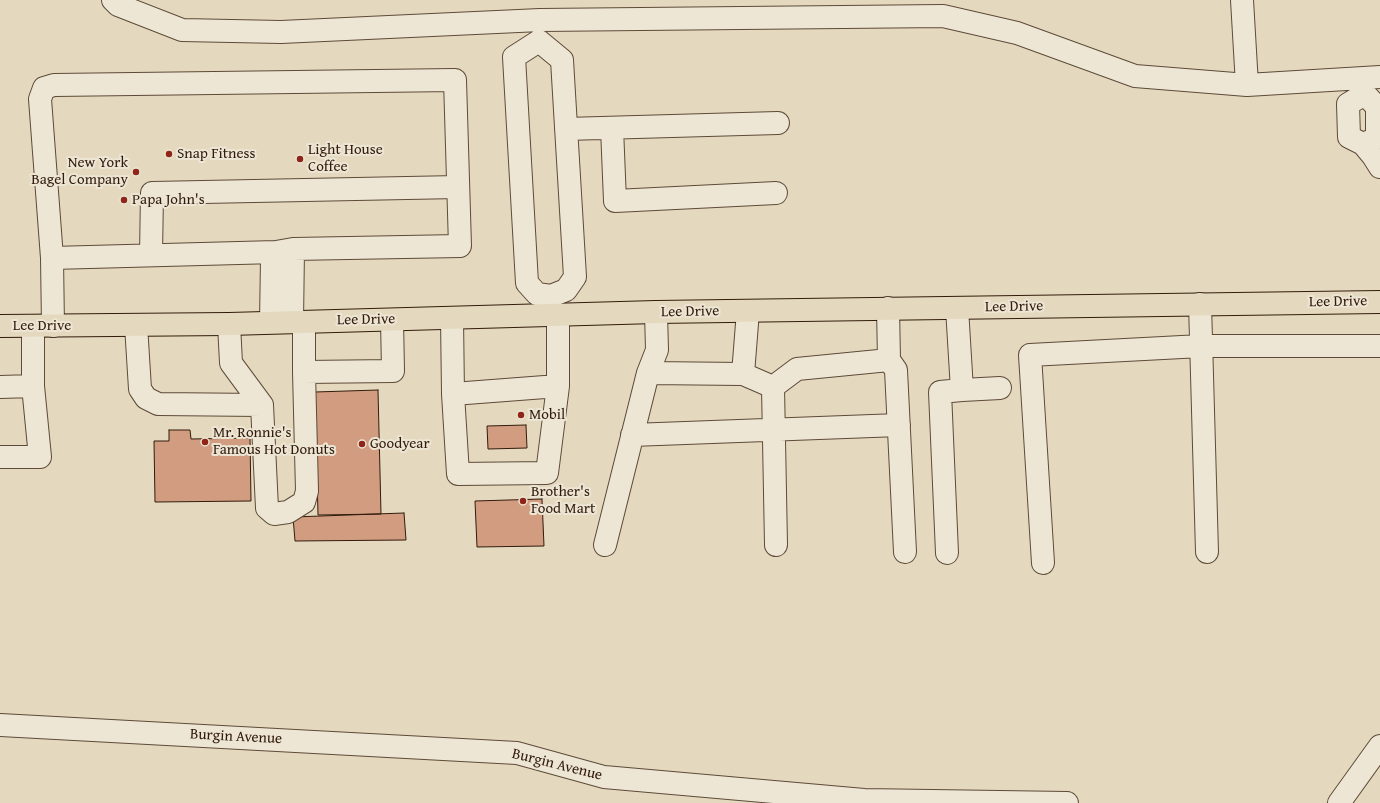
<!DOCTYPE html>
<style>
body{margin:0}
canvas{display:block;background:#e4d9be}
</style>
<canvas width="1380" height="803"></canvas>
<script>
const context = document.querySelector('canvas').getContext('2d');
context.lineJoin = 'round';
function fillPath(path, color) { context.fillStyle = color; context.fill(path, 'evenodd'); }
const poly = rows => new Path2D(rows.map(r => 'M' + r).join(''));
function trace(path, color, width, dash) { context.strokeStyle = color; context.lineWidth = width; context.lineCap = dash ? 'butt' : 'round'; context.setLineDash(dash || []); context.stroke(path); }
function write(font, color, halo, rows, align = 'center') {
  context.font = font + ' "Gentium Book Plus",serif'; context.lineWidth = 4; context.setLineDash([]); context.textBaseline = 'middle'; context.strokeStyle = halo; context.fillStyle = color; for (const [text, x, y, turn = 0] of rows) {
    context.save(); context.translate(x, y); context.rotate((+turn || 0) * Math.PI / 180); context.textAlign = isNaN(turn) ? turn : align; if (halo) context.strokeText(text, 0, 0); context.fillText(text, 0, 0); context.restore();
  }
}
const building = poly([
 [378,390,381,514,318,515,315,392,378,390],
 [526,425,527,448,488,449,487,426,526,425],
 [169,430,190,430,191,439,250,438,251,501,155,502,154,441,169,441,169,430],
 [542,499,544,546,477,547,475,501,542,499],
 [404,513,406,540,295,541,293,517,404,513]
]);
const minor = poly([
 [113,0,118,5,182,30,281,32,540,20,943,16,1017,33,1135,76,1247,85,1380,77],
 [1242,0,1247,85],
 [539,41,562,60,575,277,566,290,551,296,537,294,527,283,514,57,539,41],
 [612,128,615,201,776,193],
 [566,129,778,123],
 [1363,144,1377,138,1377,107,1365,94,1348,104,1349,137,1363,144,1373,156,1380,167],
 [151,255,152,193,458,187],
 [52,258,276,252],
 [1200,304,1207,552],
 [656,312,657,350,648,373,743,374,748,311],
 [452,318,453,394,558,386,558,315],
 [271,322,272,258,276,252,293,249,292,322],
 [304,322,304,372,393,371,392,320],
 [229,324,231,363,262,405,267,508,274,514,288,512,304,502,307,491,304,372],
 [136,325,140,389,146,398,158,404,262,405],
 [53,326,52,258,40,99,44,88,54,85,455,80,460,246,293,249],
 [889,360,896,370,905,552],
 [743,374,773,387,776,545],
 [0,387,33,386],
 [773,387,797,369,889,360,888,308],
 [962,390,1000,388],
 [453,394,458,474,547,473,558,386],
 [632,435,899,425],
 [0,457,40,457,33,386,33,327],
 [605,545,648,373],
 [947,553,940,392,962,390,957,308],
 [1043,563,1030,355,1201,346,1380,346],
 [0,725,517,753,604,777,864,800,1067,803],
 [1339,803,1380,746]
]);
const major = poly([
 [0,326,229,324,656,312,1380,302]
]);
const markers = [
 [169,154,4,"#8f2418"],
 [300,159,4,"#8f2418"],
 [136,172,4,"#8f2418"],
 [124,200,4,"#8f2418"],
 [521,415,4,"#8f2418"],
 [205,442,4,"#8f2418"],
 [362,444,4,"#8f2418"],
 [523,501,4,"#8f2418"]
];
const poiNames = [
 ["Light House",308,150],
 ["Coffee",308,167],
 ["Snap Fitness",177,154],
 ["New York",128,163,"right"],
 ["Bagel Company",128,180,"right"],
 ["Papa John's",132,200],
 ["Mobil",529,415],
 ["Mr. Ronnie's",213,433],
 ["Famous Hot Donuts",213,450],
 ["Goodyear",370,444],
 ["Brother's",531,492],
 ["Food Mart",531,509]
];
const streetNames = [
 ["Lee Drive",1338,302,-1],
 ["Lee Drive",1014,307,-1],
 ["Lee Drive",690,312,-1],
 ["Lee Drive",366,320,-1],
 ["Lee Drive",42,326],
 ["Burgin Avenue",236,737,3],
 ["Burgin Avenue",557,765,14]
];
fillPath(building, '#d19c80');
trace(building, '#321b0b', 1);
trace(minor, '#5e4a38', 24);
trace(major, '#321b0b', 24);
trace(minor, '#ede6d5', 22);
trace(major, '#e4d9be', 22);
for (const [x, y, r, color] of markers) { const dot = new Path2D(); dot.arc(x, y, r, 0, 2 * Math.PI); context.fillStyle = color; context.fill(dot); trace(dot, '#ede6d5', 1.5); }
write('15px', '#321b0b', '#ede6d5', poiNames, 'left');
write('15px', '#321b0b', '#ede6d5', streetNames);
</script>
